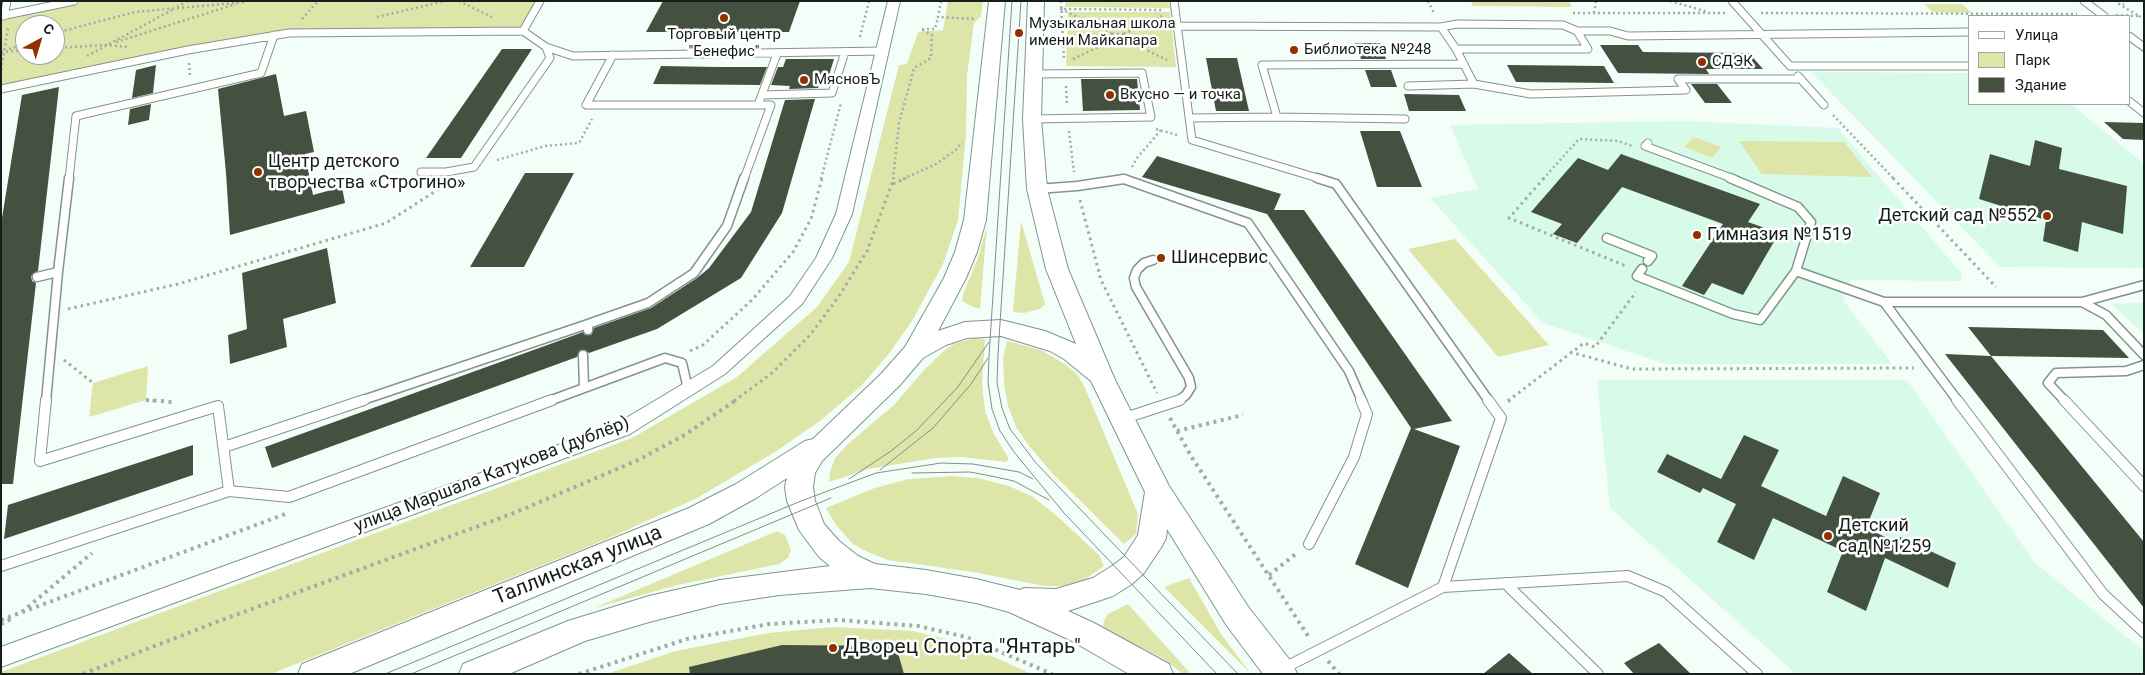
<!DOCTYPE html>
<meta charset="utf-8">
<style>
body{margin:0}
#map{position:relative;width:2145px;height:675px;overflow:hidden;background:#f4fef9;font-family:Roboto,sans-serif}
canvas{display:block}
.frame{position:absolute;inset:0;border:2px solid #151e1a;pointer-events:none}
.legend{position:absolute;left:1968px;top:15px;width:162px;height:90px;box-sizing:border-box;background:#fff;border:1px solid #a1a5a3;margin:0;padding:6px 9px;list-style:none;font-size:15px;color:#151e1a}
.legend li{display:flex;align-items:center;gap:10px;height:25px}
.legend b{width:25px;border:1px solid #a1a5a3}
.north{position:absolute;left:15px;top:15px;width:50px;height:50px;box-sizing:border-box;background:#fff;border:1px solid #a1a5a3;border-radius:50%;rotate:39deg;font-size:14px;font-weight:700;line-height:20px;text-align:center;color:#151e1a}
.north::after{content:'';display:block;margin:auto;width:18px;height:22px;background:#942f00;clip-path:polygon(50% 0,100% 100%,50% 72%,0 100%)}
</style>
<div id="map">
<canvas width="2145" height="675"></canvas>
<div class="frame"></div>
<ul class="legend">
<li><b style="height:6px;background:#fff"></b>Улица</li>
<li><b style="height:14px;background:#dde5a8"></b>Парк</li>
<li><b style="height:14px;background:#445141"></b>Здание</li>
</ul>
<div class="north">С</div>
</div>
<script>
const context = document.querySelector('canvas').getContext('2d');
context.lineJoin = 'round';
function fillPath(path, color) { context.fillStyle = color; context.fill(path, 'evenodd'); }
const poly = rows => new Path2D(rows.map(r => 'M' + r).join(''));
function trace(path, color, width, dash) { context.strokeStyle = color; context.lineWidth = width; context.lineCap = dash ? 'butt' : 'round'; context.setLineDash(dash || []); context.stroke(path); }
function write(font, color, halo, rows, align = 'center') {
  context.font = font + ' Roboto,sans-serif'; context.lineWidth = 5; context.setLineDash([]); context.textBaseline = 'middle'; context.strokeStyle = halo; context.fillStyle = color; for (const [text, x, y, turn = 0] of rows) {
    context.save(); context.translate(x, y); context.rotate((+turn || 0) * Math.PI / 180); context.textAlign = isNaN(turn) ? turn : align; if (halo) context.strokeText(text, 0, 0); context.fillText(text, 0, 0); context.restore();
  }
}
const built = poly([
 [1811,72,1969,73,1969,104,2071,104,2144,164,2144,268,2000,267],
 [1684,121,1838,128,1961,273,1962,281,1851,280,1843,300,1892,364,1665,364,1543,323,1430,198,1478,189,1450,125],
 [2144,303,2144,334,2111,304],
 [1597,380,1907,380,2035,563,2144,651,2144,674,1796,674,1610,508]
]);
const green = poly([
 [84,1,540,1,523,31,289,33,1,87,1,21],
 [25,25,55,25,55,55,25,55],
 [948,1,983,1,981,16,974,23,967,76,966,136,958,220,943,264,912,321,888,355,860,387,820,421,775,452,697,498,607,539,271,674,1,674,1,672,632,438,737,377,817,307,849,262,899,65,907,64,918,32,943,30],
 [1066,1,1168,1,1170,8,1065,7],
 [1471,1,1569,1,1572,7,1473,6],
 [1924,4,1962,4,1972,13,1933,12],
 [1068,12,1170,12,1176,67,1066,66],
 [1694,137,1721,147,1712,158,1684,147],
 [1739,141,1844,142,1872,177,1762,174],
 [1021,221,1045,304,1040,309,1024,313,1013,312],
 [987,226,980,309,973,307,962,301,963,294,978,258],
 [1455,239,1549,345,1498,357,1408,249],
 [974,338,985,339,982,382,985,411,994,434,1009,459,1006,462,962,457,935,458,868,469,829,482,830,472,835,458,848,444,894,405,924,370,945,350,954,344],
 [1007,341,1041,350,1066,365,1077,374,1085,388,1138,514,1136,534,1124,544,1052,473,1030,447,1016,427,1008,406,1004,384,1003,358],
 [148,366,146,400,89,417,93,383],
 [953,476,978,478,1009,486,1033,497,1056,515,1099,555,1104,566,1084,580,1062,586,1044,586,973,572,888,560,868,552,853,544,836,525,826,508,875,488,909,479],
 [777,531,785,535,791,550,788,558,779,564,678,585,594,608],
 [1189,578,1221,634,1251,674,1164,587],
 [1128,604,1191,674,1183,674,1164,659,1103,628,1104,621,1108,614],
 [834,627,913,631,965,644,1032,674,607,674,676,651,768,633]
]);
const building = poly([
 [663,1,800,1,789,32,646,32],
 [1355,43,1380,43,1386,59,1361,59],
 [1600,45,1638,45,1643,52,1749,53,1763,69,1706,69,1709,74,1618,73],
 [502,49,532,49,461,158,426,158],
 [1206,58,1237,58,1249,111,1216,111],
 [786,59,834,59,826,85,819,85,818,88,789,89,790,86,771,85,778,67,783,67],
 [156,65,153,93,132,98,136,70],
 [1507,65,1604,66,1614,83,1516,82],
 [661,66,717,67,767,67,760,85,653,84],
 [1365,70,1391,70,1397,87,1371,87],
 [276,74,284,116,306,111,314,152,305,154,313,195,342,187,345,203,230,235,226,173,218,89],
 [1081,79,1137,79,1140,110,1083,111],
 [1691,84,1717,84,1732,103,1705,103],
 [59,87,38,271,31,276,32,281,36,283,13,484,1,484,1,224,22,95],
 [1404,94,1459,95,1466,111,1409,111],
 [815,99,782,213,741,278,657,329,589,353,585,350,580,350,577,357,272,468,265,447,575,335,583,332,585,335,591,335,594,328,651,308,697,278,709,268,751,212,785,100],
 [151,104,149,120,128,125,130,109],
 [2104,122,2144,123,2144,140,2123,139],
 [1360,131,1400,131,1422,187,1377,187],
 [2035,140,2062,148,2059,169,2127,186,2123,234,2082,222,2078,252,2043,241,2046,220,1979,199,1990,154,2030,166],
 [1621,154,1760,204,1748,222,1779,233,1743,295,1712,283,1704,295,1682,286,1723,224,1622,187,1577,243,1553,234,1562,224,1531,212,1578,158,1608,170],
 [1157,156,1281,194,1274,210,1304,210,1452,421,1414,429,1460,446,1408,588,1355,564,1411,428,1267,214,1142,177],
 [525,173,574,173,524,267,470,267],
 [327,248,336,303,283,319,287,347,230,364,228,335,247,329,242,273],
 [1968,327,2103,330,2129,358,1991,356,2144,542,2144,608,1945,354,1991,356],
 [1744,435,1779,450,1761,486,1826,516,1843,476,1880,493,1866,528,1898,543,1900,537,1956,563,1948,588,1885,558,1866,611,1827,592,1843,551,1773,518,1754,560,1717,542,1736,504,1703,488,1700,493,1657,472,1667,454,1721,479],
 [193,445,193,475,4,539,8,505],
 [1659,643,1691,674,1634,674,1624,663],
 [782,645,896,646,904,674,690,674,689,667],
 [1509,653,1533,674,1483,674]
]);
const pathFar2 = poly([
 [459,1,492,17],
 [941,1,938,17,976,19],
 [1061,1,1064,60],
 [1428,1,1434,13],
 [1670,1,1708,12],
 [177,7,188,1],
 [1573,13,1725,13],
 [1594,13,1596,1],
 [1761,13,2077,14],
 [2116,15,2139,16,2119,4,2124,4],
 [2139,16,2144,19],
 [377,17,445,1],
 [302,19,318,1],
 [922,29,935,29,938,17],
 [55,33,135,12,245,2],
 [1112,34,1124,34,1125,40,1113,40,1112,34],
 [1112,34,1061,9,1162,10],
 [1124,34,1162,16],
 [860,37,869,1],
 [1125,40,1167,60],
 [116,42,236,4],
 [55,48,107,45,127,47],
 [9,49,25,44],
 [1,52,25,50],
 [87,56,172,10],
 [1073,59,1113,40],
 [189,63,190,77],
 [1,70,8,28],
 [1066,86,1067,105],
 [1833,115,1894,179],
 [1156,129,1177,135],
 [1069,131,1074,172],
 [497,160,545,146,579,143,592,119],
 [1132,167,1137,158,1161,130],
 [821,179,841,103],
 [893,179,899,123,914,68,931,58,932,35,921,29],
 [903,179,936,164,957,149,962,142],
 [1543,179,1579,139,1618,141,1632,146]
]);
const pathFar1 = poly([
 [1544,178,1509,218,1626,266],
 [1893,178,1996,287],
 [893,184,906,178],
 [1080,200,1101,280,1157,393],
 [68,309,178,284,386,223,442,187],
 [690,351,703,345,752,300,793,252,811,219,822,178],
 [1570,352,1632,369,1914,368],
 [64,360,93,383],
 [146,400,159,401],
 [734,401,772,373,811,334,839,296,867,251,894,178],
 [1508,401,1584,343,1595,347,1636,292]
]);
const path = poly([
 [146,400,173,402],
 [1508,401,1510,400],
 [1170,418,1191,456,1310,639],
 [1177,431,1243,415],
 [1269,575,1297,553],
 [22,612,92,553],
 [1,620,288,513],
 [1,624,11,619],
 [1328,661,1339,674],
 [83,674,219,621,514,513,636,461,683,436,736,400],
 [579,674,687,639,769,624,838,620,918,626,966,637,1052,674]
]);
const serviceFar2 = poly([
 [1174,1,1192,140,1321,179],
 [1732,1,1790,66,1969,66],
 [2084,1,2104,16],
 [1,16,74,1],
 [4,16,7,1],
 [1177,26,1441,27,1457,24,1563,25,1577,31,1610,31,1628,36,1969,32],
 [1441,27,1456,49,1474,84,1531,94,1686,90,1678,79,1801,79],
 [523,31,540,1],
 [2129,36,2144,47],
 [1456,49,1588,49,1577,31],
 [613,55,586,105,758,105],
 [1798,76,1824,105],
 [1408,86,1474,84],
 [1,89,188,50,289,33,523,31,546,47,573,56,882,51],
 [762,95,832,93,845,52],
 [2129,101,2144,113],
 [1277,117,1405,119],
 [1189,118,1277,117,1262,65,1464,64],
 [1032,119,1151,117,1142,73,1034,74],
 [1648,143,1645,146,1734,179],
 [421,172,446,172,474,167,550,58,546,47],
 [69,179,76,116,261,73,274,35],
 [744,179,771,105,758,105,777,54],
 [1122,179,1125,179]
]);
const serviceFar1 = poly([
 [1317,178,1336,184,1489,401],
 [1730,178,1798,207,1811,222,1796,271],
 [1037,189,1077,186,1124,179,1248,223,1349,371,1362,401],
 [1607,238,1652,256,1648,261],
 [1153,260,1144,263,1137,270,1134,278,1136,287,1189,378,1191,387,1186,395,1178,401],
 [1642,269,1637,276,1733,314,1760,320,1796,271,1884,302],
 [37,277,58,272,69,178],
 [2082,302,2106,315,2144,355],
 [588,330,588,324,648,303,694,273,727,226,744,178],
 [583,355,584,388],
 [46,401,58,272],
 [360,401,588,324],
 [549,401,665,358,682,363,688,389],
 [1958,401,1884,302,2082,302,2144,285],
 [2065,401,2048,383,2056,373,2126,371,2144,365]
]);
const service = poly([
 [46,400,40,461,218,406,229,491],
 [1957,400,2103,594,2144,632],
 [2064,400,2144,486],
 [1122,419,1180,400],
 [224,447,364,400],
 [1309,544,1354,457,1367,414,1361,400],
 [1,566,229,491,289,497,552,400],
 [1505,583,1598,674],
 [1443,587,1501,418,1488,400],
 [1284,668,1443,587,1628,576,1666,592,1757,674]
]);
const minor = poly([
 [888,1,900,1,852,214,832,258,802,304,725,374,630,434,1,667,1,647,616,424,713,366,790,296,816,258,836,214,888,1]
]);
const secondary = poly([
 [989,1,1005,1,986,220,977,252,966,278,938,331,965,322,1001,320,1045,331,1076,344,1046,269,1027,189,1023,119,1028,1,1044,1,1041,119,1044,153,1047,189,1068,269,1115,380,1169,486,1249,608,1293,664,1297,674,1263,674,1227,626,1167,529,1166,538,1162,546,1144,573,1132,584,1113,596,1068,611,1094,623,1169,664,1173,674,1129,674,1072,641,1009,612,976,603,926,594,870,588,779,595,720,604,649,622,585,641,509,674,459,674,463,664,568,621,649,596,720,580,830,566,819,557,799,530,787,501,785,487,787,478,756,498,709,524,349,674,298,674,302,664,689,508,736,484,805,441,813,439,881,374,905,347,944,278,955,252,964,220,989,1],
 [1001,336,1050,351,1064,359,1091,381,1145,492,1138,535,1124,557,1112,566,1093,578,1056,589,1024,588,1020,590,976,579,926,570,875,564,858,556,839,541,824,524,815,501,813,487,815,473,822,461,899,386,923,358,946,345,967,338,1001,336]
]);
const tram = poly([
 [1012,1,989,357,988,382,992,409,1000,431,1014,452,1064,513,1217,674],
 [1021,1,998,354,997,383,1002,408,1010,429,1036,463,1238,674],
 [880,470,933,428,971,384,988,358],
 [912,473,970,472,991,476,1014,481,1049,500],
 [849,479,891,451,916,431,957,388,989,342],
 [385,674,801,501,876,473,941,463,973,464,1019,472,1033,479],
 [411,674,831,498]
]);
const markers = [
 [724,18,5,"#942f00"],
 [1019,33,5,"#942f00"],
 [1294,50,5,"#942f00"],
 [1702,62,5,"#942f00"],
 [804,80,5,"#942f00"],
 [1110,95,5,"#942f00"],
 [258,172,5,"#942f00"],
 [2047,216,5,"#942f00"],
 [1697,235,5,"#942f00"],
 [1161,258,5,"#942f00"],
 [1828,536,5,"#942f00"],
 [833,648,5,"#942f00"]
];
const farPoinames = [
 ["Музыкальная школа",1029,24],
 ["имени Майкапара",1029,41],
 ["Торговый центр",724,35,"center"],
 ["\"Бенефис\"",724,52,"center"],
 ["Библиотека №248",1304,50],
 ["СДЭК",1712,62],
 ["МясновЪ",814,80],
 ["Вкусно — и точка",1120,95]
];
const poiNames = [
 ["Центр детского",268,162],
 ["творчества «Строгино»",268,183],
 ["Детский сад №552",2037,216,"right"],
 ["Гимназия №1519",1707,235],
 ["Шинсервис",1171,258],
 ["Детский",1838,526],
 ["сад №1259",1838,547]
];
const streetNames = [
 ["улица Маршала Катукова (дублёр)",492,475,-21]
];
const nearStreetnames = [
 ["Таллинская улица",578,566,-22]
];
const nearPoinames = [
 ["Дворец Спорта \"Янтарь\"",843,648]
];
fillPath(built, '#d8fae9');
fillPath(green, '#dde5a8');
fillPath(building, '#445141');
trace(serviceFar2, '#7f978b', 9);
trace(serviceFar1, '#7f978b', 11);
trace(service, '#7f978b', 12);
trace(minor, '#7f978b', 2);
trace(secondary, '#7f978b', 2);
trace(pathFar2, '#a2aca7', 2.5, [2, 3]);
trace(pathFar1, '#a2aca7', 3, [2.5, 4]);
trace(path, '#a2aca7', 4, [3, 4.5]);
trace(serviceFar2, '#fff', 7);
trace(serviceFar1, '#fff', 8);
trace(service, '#fff', 10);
fillPath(minor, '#fff');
fillPath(secondary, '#fff');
trace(tram, '#848d89', 1);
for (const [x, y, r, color] of markers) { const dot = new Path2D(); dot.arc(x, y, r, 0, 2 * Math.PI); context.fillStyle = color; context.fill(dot); trace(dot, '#fff', 2); }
write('15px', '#151e1a', '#fff', farPoinames, 'left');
write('18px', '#151e1a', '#fff', poiNames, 'left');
write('18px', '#151e1a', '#fff', streetNames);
write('21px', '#151e1a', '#fff', nearStreetnames);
write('21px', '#151e1a', '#fff', nearPoinames, 'left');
</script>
